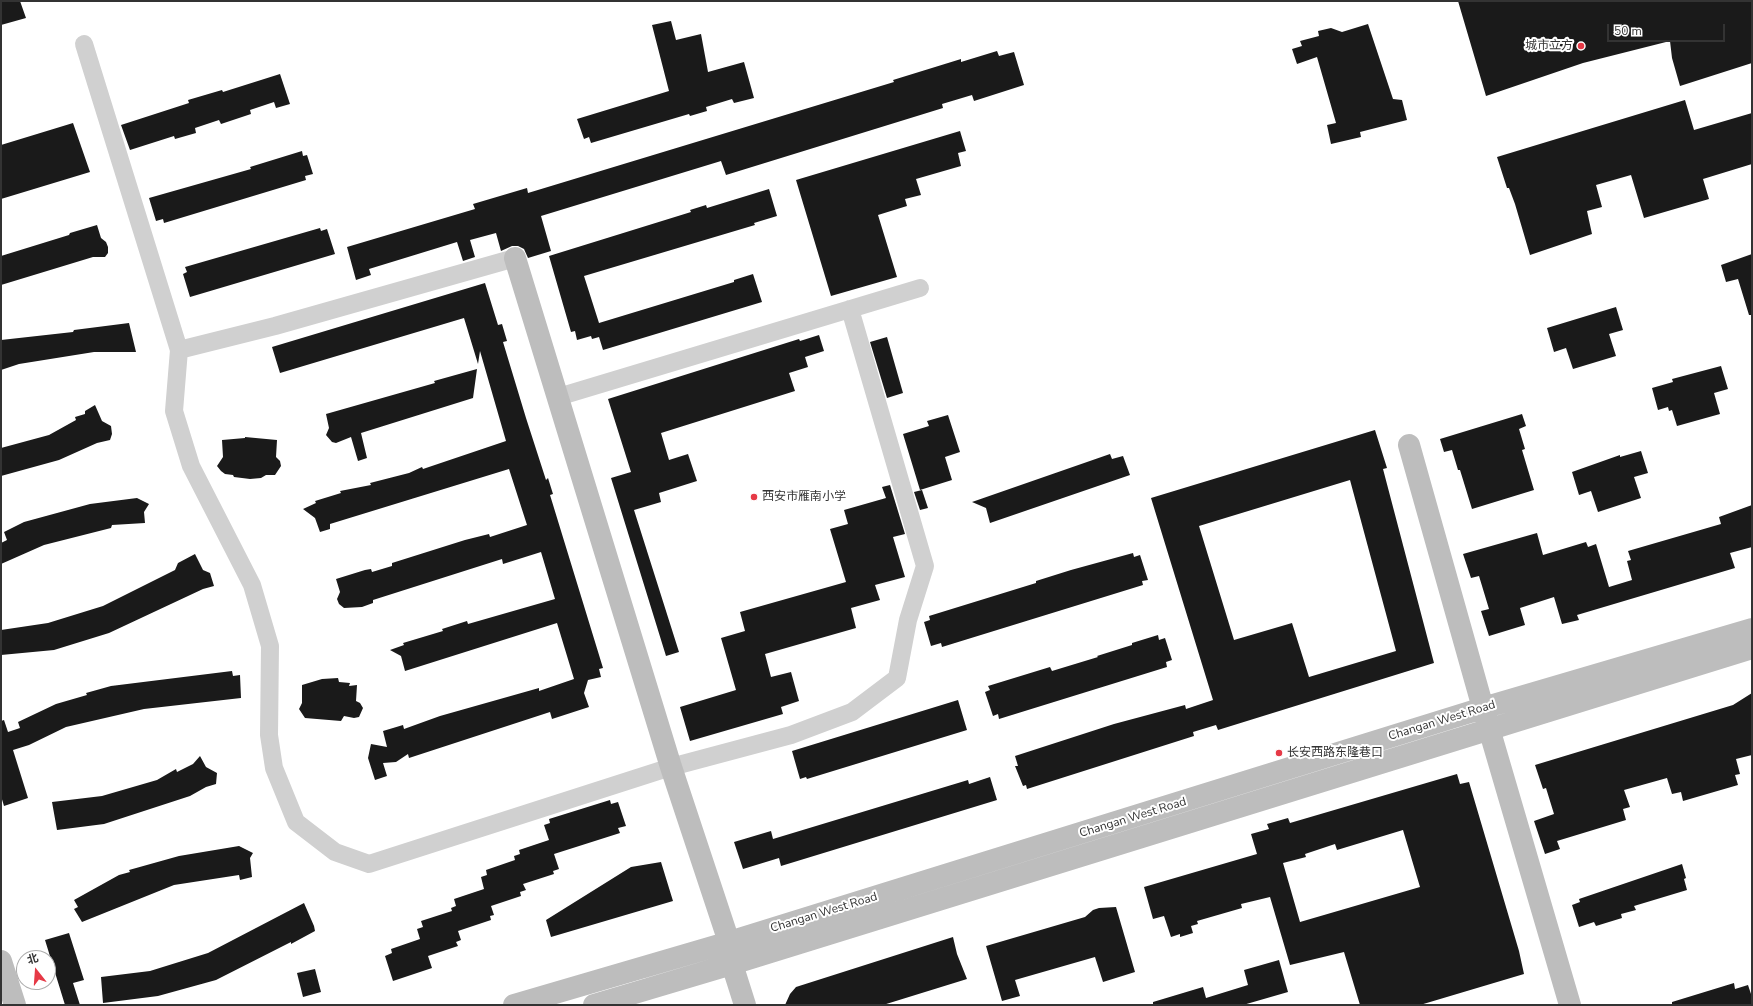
<!DOCTYPE html>
<meta charset="utf-8">
<style>
body{margin:0}
#map{position:relative;width:1753px;height:1006px;overflow:hidden;background:#fff;font-family:"Nunito Sans","Noto Sans SC",sans-serif}
canvas{display:block}
.frame{position:absolute;inset:0;border:2px solid #333;pointer-events:none}
.north{position:absolute;left:16px;top:950px;width:40px;height:40px;box-sizing:border-box;background:#fff;border:1px solid #adadad;border-radius:50%;rotate:343deg;font-size:11px;font-weight:700;line-height:16px;text-align:center;color:#333}
.north::after{content:'';display:block;margin:auto;width:14px;height:18px;background:#e63946;clip-path:polygon(50% 0,100% 100%,50% 72%,0 100%)}
.scale{position:absolute;left:1607px;top:24px;width:118px;height:18px;box-sizing:border-box;border:2px solid #333;border-top:0;padding-left:5px;font-size:12px;line-height:14px;white-space:nowrap;color:#333;-webkit-text-stroke:3px #fff;paint-order:stroke}
</style>
<div id="map">
<canvas width="1753" height="1006"></canvas>
<div class="frame"></div>
<div class="north">北</div>
<div class="scale">50 m</div>
</div>
<script>
const context = document.querySelector('canvas').getContext('2d');
context.lineJoin = 'round';
function fillPath(path, color) { context.fillStyle = color; context.fill(path, 'evenodd'); }
const poly = rows => new Path2D(rows.map(r => 'M' + r).join(''));
function trace(path, color, width, dash) { context.strokeStyle = color; context.lineWidth = width; context.lineCap = dash ? 'butt' : 'round'; context.setLineDash(dash || []); context.stroke(path); }
function write(font, color, halo, rows, align = 'center') {
  context.font = font + ' "Nunito Sans","Noto Sans SC",sans-serif'; context.lineWidth = 4; context.setLineDash([]); context.textBaseline = 'middle'; context.strokeStyle = halo; context.fillStyle = color; for (const [text, x, y, turn = 0] of rows) {
    context.save(); context.translate(x, y); context.rotate((+turn || 0) * Math.PI / 180); context.textAlign = isNaN(turn) ? turn : align; if (halo) context.strokeText(text, 0, 0); context.fillText(text, 0, 0); context.restore();
  }
}
const building = poly([
 [1,1,20,1,26,18,1,25],
 [1458,1,1752,1,1752,63,1680,86,1672,58,1670,41,1583,63,1486,96],
 [671,21,676,40,701,34,708,72,744,62,754,98,734,103,732,99,706,107,707,111,690,116,689,114,591,143,589,137,584,139,577,119,669,91,652,25],
 [1368,24,1393,99,1402,100,1407,120,1360,132,1361,137,1331,144,1327,125,1336,123,1317,57,1297,64,1292,49,1302,46,1300,41,1319,36,1318,31,1331,28,1342,32],
 [997,51,999,56,1014,52,1024,85,974,101,972,95,942,104,943,108,726,175,721,161,541,216,551,251,528,258,524,249,518,246,512,246,501,251,496,233,470,240,475,257,463,261,457,242,369,269,371,275,356,280,347,247,475,209,473,204,527,188,528,193,894,82,893,80,961,59,961,62],
 [280,74,290,104,276,108,274,102,250,110,251,114,221,124,219,120,195,128,196,133,175,139,174,136,130,150,121,125,189,103,188,100,222,90,223,92],
 [1685,100,1694,130,1752,113,1752,164,1703,179,1709,199,1644,218,1631,175,1596,185,1602,207,1587,211,1592,234,1530,255,1515,204,1509,188,1507,188,1497,157],
 [73,123,90,172,1,199,1,145],
 [960,131,966,151,958,153,961,166,916,179,921,195,905,199,907,206,878,215,897,277,831,296,796,180],
 [302,151,303,156,307,155,313,174,305,176,306,180,164,223,163,219,156,221,149,198,251,169,250,167],
 [769,189,777,216,754,223,755,225,584,276,599,323,734,282,734,280,753,274,762,302,603,350,599,337,592,339,591,336,577,340,575,331,571,332,549,256,691,212,690,210,706,205,707,208],
 [97,225,101,238,106,242,108,247,108,253,105,257,93,257,1,285,1,256,69,235,70,233],
 [320,228,321,231,327,229,335,254,190,297,183,274,187,272,185,267],
 [1752,254,1752,315,1749,315,1738,279,1726,282,1721,265],
 [485,283,498,325,502,324,507,341,503,342,526,418,546,480,548,478,553,494,550,495,603,668,599,669,601,677,588,680,584,693,589,707,552,719,550,712,409,758,408,754,396,762,383,763,387,776,375,780,368,758,371,744,387,747,383,731,403,725,404,729,440,716,539,688,539,691,574,679,557,623,405,671,401,656,390,650,404,645,403,643,443,631,442,629,467,621,468,624,555,599,541,552,503,564,502,559,373,600,373,603,362,607,344,608,339,604,337,599,340,592,336,579,365,570,371,569,372,572,392,566,392,563,465,540,489,534,490,537,527,525,509,469,330,524,330,529,320,532,315,518,303,509,316,503,315,501,341,493,340,491,371,485,370,483,409,473,422,467,423,469,506,441,480,351,478,364,464,318,280,373,272,347],
 [1616,307,1623,330,1609,334,1616,356,1573,369,1566,348,1554,352,1547,328],
 [129,323,136,352,94,352,19,364,1,370,1,340,73,332,74,330],
 [819,335,824,351,805,357,808,367,789,373,795,391,661,433,669,460,688,454,697,481,659,493,661,502,634,510,679,652,666,656,611,478,631,472,608,399,799,339,800,341],
 [887,337,903,393,887,398,870,342],
 [1721,366,1728,389,1714,393,1720,414,1677,426,1672,410,1669,411,1668,407,1658,410,1652,388,1673,382,1672,379],
 [477,369,473,398,361,433,367,458,358,461,351,437,336,443,332,442,326,435,329,428,326,414,435,383,434,381],
 [95,405,102,421,111,426,112,434,110,440,97,443,59,460,1,476,1,448,49,435,76,420,75,417,85,414,85,411],
 [1522,414,1526,426,1519,429,1525,449,1522,450,1534,490,1472,509,1460,470,1458,470,1452,450,1444,452,1440,439],
 [948,415,960,452,945,457,952,480,920,490,903,434,929,426,927,421],
 [1375,430,1387,468,1383,469,1434,663,1218,730,1216,725,1193,732,1194,736,1027,789,1026,785,1023,786,1015,766,1018,766,1015,756,1114,724,1185,705,1186,709,1213,700,1151,498],
 [1350,480,1396,651,1309,677,1292,623,1234,640,1199,526],
 [245,437,277,440,276,457,280,461,281,466,275,475,266,475,261,478,250,479,234,477,233,475,225,474,221,471,217,466,223,457,222,440,245,438],
 [1641,451,1648,473,1634,477,1641,498,1598,512,1591,491,1579,495,1572,472,1620,455,1620,457],
 [1110,454,1112,459,1123,456,1130,475,990,523,986,508,972,502],
 [890,485,905,534,893,537,905,577,875,585,880,600,851,608,856,628,765,654,771,677,791,672,799,701,781,707,783,714,690,741,680,707,736,690,721,638,745,631,740,612,846,582,830,529,848,524,844,510,886,498,882,487],
 [922,490,928,508,920,510,914,492],
 [137,498,149,504,144,512,145,523,112,525,111,528,44,545,1,564,1,543,7,540,4,532,24,522,90,504],
 [1752,505,1752,547,1730,553,1735,568,1577,615,1579,620,1562,624,1554,597,1520,608,1525,625,1489,636,1481,611,1489,609,1479,576,1471,578,1463,554,1537,533,1543,555,1586,542,1588,547,1596,544,1609,587,1632,580,1627,561,1631,560,1628,551,1721,524,1719,517],
 [1133,553,1134,557,1140,555,1148,580,1142,581,1143,585,942,647,941,643,931,646,924,622,930,620,929,616,1036,583,1036,581,1071,570],
 [195,554,203,570,210,573,214,586,203,589,109,633,54,650,1,655,1,630,48,623,103,606,175,570,178,563],
 [1158,635,1159,640,1165,638,1172,660,1166,662,1167,667,999,719,998,714,993,716,985,692,990,690,988,686,1050,667,1052,671,1098,657,1097,656,1132,645,1132,643],
 [232,671,233,676,240,675,241,698,144,709,66,727,29,745,13,750,28,798,4,806,1,796,1,721,4,720,8,732,20,728,18,722,56,704,87,695,86,693,111,686],
 [338,678,339,682,350,683,349,686,357,685,356,701,360,703,363,708,359,717,354,718,344,716,341,721,305,718,299,709,302,703,302,685,322,679],
 [1752,693,1752,755,1736,759,1740,774,1735,775,1738,785,1683,801,1681,792,1672,794,1667,778,1624,790,1630,807,1623,809,1626,820,1557,841,1560,849,1545,854,1534,821,1554,814,1546,788,1543,789,1535,765,1733,705],
 [958,700,967,730,807,779,806,777,800,779,792,751],
 [200,756,206,767,217,773,216,784,206,787,190,796,104,824,57,830,52,802,102,796,157,780,176,769,177,772,193,764],
 [1457,774,1460,784,1469,782,1519,951,1524,974,1420,1005,1360,1005,1344,952,1290,965,1270,897,1241,904,1242,908,1197,921,1198,924,1191,926,1193,933,1180,937,1180,934,1171,937,1164,916,1153,919,1144,887,1257,854,1251,834,1269,829,1267,824,1288,818,1290,823],
 [1403,830,1420,887,1300,922,1283,863,1306,857,1305,854,1335,844,1337,850],
 [990,777,997,800,781,866,779,858,743,869,734,842,771,831,773,839,968,780,969,784],
 [610,800,611,804,618,802,626,826,618,828,620,833,554,854,559,869,553,871,554,874,523,884,526,890,520,892,521,896,491,906,494,915,490,916,491,920,458,931,461,940,456,942,458,946,428,956,432,968,393,981,385,956,392,953,391,949,420,939,417,929,423,927,421,921,452,911,451,908,456,906,454,899,484,889,481,877,487,875,486,870,515,860,514,856,520,854,519,850,549,840,544,825,550,823,549,819],
 [239,846,253,853,250,858,252,877,240,880,239,875,174,885,82,922,74,909,78,907,74,900,119,875,130,872,129,870,179,856],
 [661,862,673,901,551,937,546,920,631,867],
 [1682,864,1686,878,1684,879,1687,890,1634,906,1636,910,1621,914,1622,918,1596,926,1594,922,1579,927,1572,905,1580,902,1579,899],
 [304,903,314,926,315,931,291,944,291,942,216,980,158,996,103,1003,101,977,150,971,208,953],
 [1116,907,1135,972,1103,982,1095,957,1015,980,1020,996,1002,1001,986,946,1085,917,1093,910,1099,908],
 [69,933,84,980,73,983,80,1005,65,1005,45,940],
 [953,937,957,954,967,979,883,1005,785,1005,790,994,796,987],
 [1279,960,1288,992,1243,1005,1153,1005,1153,1002,1203,987,1206,998,1248,985,1244,970],
 [315,969,321,992,303,997,297,973],
 [1734,983,1735,989,1748,985,1752,997,1752,1005,1672,1005,1672,1002]
]);
const street = poly([
 [84,44,179,350,174,411,191,466,252,585,270,646,269,735,274,768,296,822,335,852,369,864,671,767,791,735,852,712,897,678,908,620,925,566,850,309],
 [179,350,275,326,515,258],
 [558,397,920,288]
]);
const secondary = poly([
 [515,258,671,767,729,942,732,964,745,1005],
 [1409,445,1483,708,1570,1005],
 [1,961,15,1005],
 [514,1005,726,943,1483,708,1752,629],
 [594,1005,732,964,1752,648]
]);
const markers = [
 [1581,46,4,"#e63946"],
 [754,497,4,"#e63946"],
 [1279,753,4,"#e63946"]
];
const poiNames = [
 ["城市立方",1573,46,"right"],
 ["西安市雁南小学",762,497],
 ["长安西路东隆巷口",1287,753]
];
const streetNames = [
 ["Changan West Road",1442,721,-17],
 ["Changan West Road",1133,818,-17],
 ["Changan West Road",824,913,-17]
];
fillPath(building, '#1a1a1a');
trace(street, '#d0d0d0', 18);
trace(secondary, '#bdbdbd', 22);
for (const [x, y, r, color] of markers) { const dot = new Path2D(); dot.arc(x, y, r, 0, 2 * Math.PI); context.fillStyle = color; context.fill(dot); trace(dot, '#fff', 1.5); }
write('12px', '#333', '#fff', poiNames, 'left');
write('12px', '#333', '#fff', streetNames);
</script>
